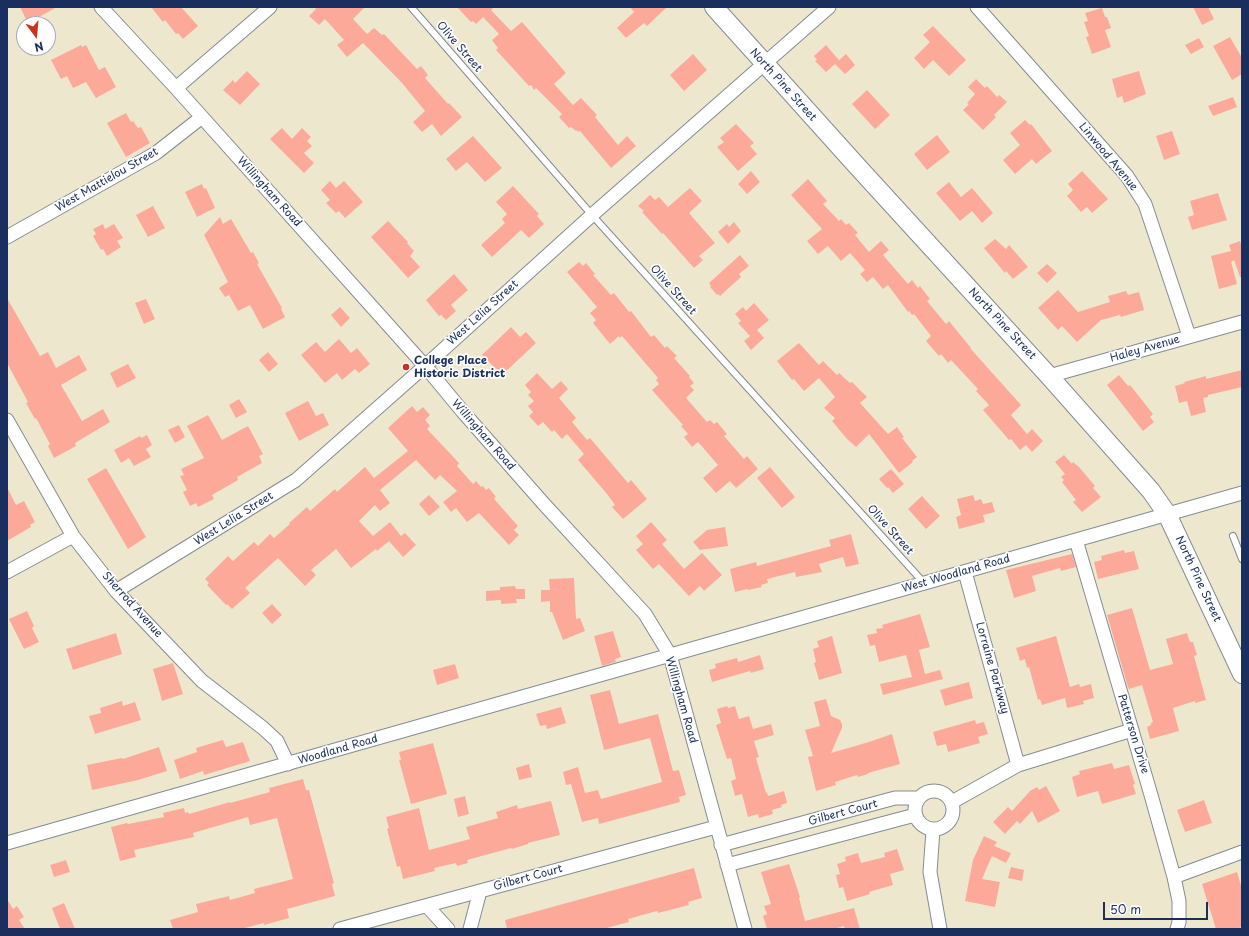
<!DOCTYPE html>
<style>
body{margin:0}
#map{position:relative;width:1249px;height:936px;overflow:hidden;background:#ede8cd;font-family:"Playpen Sans",sans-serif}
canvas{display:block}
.frame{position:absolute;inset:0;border:8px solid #1b2f5e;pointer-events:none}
.north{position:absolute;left:16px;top:16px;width:40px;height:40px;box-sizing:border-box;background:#fff;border:1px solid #a4acbf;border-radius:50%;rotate:164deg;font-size:11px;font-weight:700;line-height:16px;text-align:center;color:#1b2f5e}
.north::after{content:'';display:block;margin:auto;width:14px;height:18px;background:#c8321e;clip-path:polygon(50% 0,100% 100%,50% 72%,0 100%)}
.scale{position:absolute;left:1103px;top:902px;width:105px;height:18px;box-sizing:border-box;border:2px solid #1b2f5e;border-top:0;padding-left:5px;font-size:12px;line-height:14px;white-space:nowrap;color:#1b2f5e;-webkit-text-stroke:3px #fff;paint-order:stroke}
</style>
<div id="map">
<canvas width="1249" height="936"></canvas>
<div class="frame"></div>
<div class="north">N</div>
<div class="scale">50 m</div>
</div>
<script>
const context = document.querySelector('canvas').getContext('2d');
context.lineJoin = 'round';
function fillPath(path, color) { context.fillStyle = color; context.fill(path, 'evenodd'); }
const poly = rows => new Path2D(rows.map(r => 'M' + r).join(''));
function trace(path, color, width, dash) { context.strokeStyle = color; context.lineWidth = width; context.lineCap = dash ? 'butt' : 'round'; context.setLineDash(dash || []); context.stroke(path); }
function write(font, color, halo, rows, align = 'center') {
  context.font = font + ' "Playpen Sans",sans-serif'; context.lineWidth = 3.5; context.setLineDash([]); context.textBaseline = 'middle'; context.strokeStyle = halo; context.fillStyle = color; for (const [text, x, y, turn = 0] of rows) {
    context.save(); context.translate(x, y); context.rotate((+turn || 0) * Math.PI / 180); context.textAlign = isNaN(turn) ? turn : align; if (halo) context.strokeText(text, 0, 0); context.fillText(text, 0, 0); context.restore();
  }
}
const building = poly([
 [20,7,57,7,28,23],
 [151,7,181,7,198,26,183,39,178,33,176,34,165,20,163,22],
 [314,7,365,7,353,19,367,34,374,28,382,35,384,34,417,69,421,66,428,75,425,78,448,104,449,103,462,117,441,136,432,124,422,132,413,122,425,111,402,83,363,43,347,57,337,45,344,40,325,19,319,25,309,16,316,9],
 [457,7,494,7,491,10,511,31,522,22,566,73,554,84,573,105,581,98,597,115,595,117,618,145,627,136,636,146,611,168,580,131,578,132,577,130,576,131,571,127,569,128,559,117,562,114,536,88,534,90,531,85,529,86,496,50,498,48,492,40,499,34,483,17,476,24,473,21,471,22],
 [630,7,667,7,647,26,644,23,626,38,617,28,634,12],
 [1193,7,1208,7,1214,19,1202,25],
 [1102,8,1105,17,1107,17,1111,28,1105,30,1111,47,1092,54,1086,37,1089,36,1084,22,1088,21,1085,13],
 [933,26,966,60,949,76,933,60,924,69,914,58,930,42,923,35],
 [1230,37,1242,58,1242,74,1232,80,1213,46],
 [1199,38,1204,47,1191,54,1185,45],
 [81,45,82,47,86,45,99,70,105,67,116,87,96,98,86,82,73,88,67,76,61,79,51,60],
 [826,45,839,60,836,63,846,54,855,65,845,74,835,64,826,72,815,61,817,60,814,56],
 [693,54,707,70,684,91,670,75],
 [247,71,260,84,240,105,223,90,233,80,235,83],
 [1139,71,1146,94,1124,103,1122,96,1117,98,1112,79],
 [976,79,985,88,987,86,997,97,999,95,1007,102,994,115,996,117,983,130,963,110,969,104,967,103,975,94,968,87],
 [867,90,890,115,875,129,852,104],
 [1233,97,1237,107,1213,116,1208,106],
 [126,113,131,122,133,121,138,128,141,127,150,143,126,157,107,123],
 [1025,120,1030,125,1031,124,1052,151,1036,164,1032,159,1015,174,1003,160,1020,145,1010,133],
 [736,124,754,143,750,146,757,154,738,171,717,147,724,142,720,138],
 [282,128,292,139,302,128,311,137,307,141,312,146,304,153,314,163,304,173,270,139],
 [1172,131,1180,154,1164,160,1156,136],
 [937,135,950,152,927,170,914,154],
 [473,136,502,168,485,182,467,162,456,171,446,159],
 [751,171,760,182,747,194,738,184],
 [1082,171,1108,199,1092,213,1087,207,1081,212,1067,196,1073,190,1068,184],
 [808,179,827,201,823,204,839,221,841,219,846,225,849,223,858,233,855,235,869,252,881,241,889,250,883,255,908,284,912,280,918,288,920,286,930,299,927,301,946,324,949,321,971,348,970,348,1021,405,1011,415,1027,434,1032,429,1043,441,1032,452,1026,445,1020,450,1011,439,1009,440,983,410,989,405,976,391,978,389,951,360,948,363,941,354,939,356,926,341,931,336,914,314,912,315,909,311,908,312,888,285,883,289,873,277,867,282,860,274,865,270,850,253,841,261,828,246,818,254,807,241,822,229,791,195],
 [330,181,336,188,344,181,363,202,345,218,339,211,336,213,326,203,330,200,321,190],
 [949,182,961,197,972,188,993,213,982,223,972,211,960,221,936,193],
 [202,184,204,189,206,188,215,208,197,217,185,192],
 [513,186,539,214,537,216,544,224,529,238,521,230,492,257,481,245,505,223,502,219,507,214,496,202],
 [690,188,702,201,689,213,715,243,699,256,703,260,694,268,663,233,662,234,642,212,644,211,638,206,650,195,655,200,659,197,668,207],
 [1218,193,1227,220,1192,230,1188,217,1194,215,1190,201],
 [153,206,165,228,148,237,136,215],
 [220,217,223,224,231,219,251,253,253,252,259,263,257,264,282,308,281,309,285,317,263,329,250,305,238,311,229,295,225,297,219,288,228,282,204,235],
 [388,221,408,242,407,243,414,251,410,256,420,267,408,278,371,237],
 [734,222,741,231,728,244,718,232,727,224,729,227],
 [103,224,105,229,114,224,123,238,117,241,121,247,107,256,103,249,101,250,93,236,96,234,93,229],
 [995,239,1006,249,1009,245,1028,267,1013,279,1006,271,1005,273,984,248],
 [1240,241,1242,248,1242,277,1240,277,1234,260,1231,262,1237,284,1219,289,1211,256,1231,251,1229,245],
 [740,255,749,266,739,274,741,277,720,296,718,294,717,295,710,287,711,286,709,283],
 [579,262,583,266,586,263,595,274,593,275,611,295,614,293,629,312,631,311,651,337,654,335,665,348,667,346,677,356,674,358,690,376,689,377,694,383,690,386,694,390,686,398,707,422,710,420,714,424,717,422,727,434,724,436,744,459,747,456,758,469,736,488,730,481,716,493,703,478,718,465,698,442,692,447,684,437,688,434,681,426,683,425,652,390,659,384,656,380,658,378,622,336,620,338,619,336,610,344,593,323,596,320,590,313,597,307,567,272],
 [1047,264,1057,273,1047,283,1037,273],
 [454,274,468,290,451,305,456,311,446,320,441,315,439,316,426,300],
 [1058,290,1078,312,1110,302,1108,296,1126,291,1128,295,1139,292,1144,310,1121,317,1120,315,1101,320,1077,342,1062,326,1058,330,1038,308],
 [7,298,40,356,48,352,56,368,79,355,87,370,61,385,82,421,103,409,110,422,75,443,76,446,54,458,48,446,50,444,36,418,35,419,26,403,28,402,7,363],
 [146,299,155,319,144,324,135,303],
 [754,303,769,320,757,330,764,338,751,350,744,341,750,336,738,323,741,321,735,314,743,307,746,311],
 [340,307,350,318,341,327,331,315],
 [511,327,520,337,526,332,536,343,502,375,482,355],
 [339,339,351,353,357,348,370,364,359,373,355,369,342,380,337,373,325,383,301,355,316,342,325,352],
 [799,343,819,365,823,361,837,375,839,373,850,383,852,382,867,397,860,403,888,434,897,427,904,437,902,438,917,457,912,461,913,462,899,473,869,434,856,447,847,439,832,421,835,418,824,408,835,397,819,378,804,391,794,379,792,380,777,361],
 [268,352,278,364,269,372,259,360],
 [128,364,136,378,117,388,110,373],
 [1242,370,1242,387,1208,395,1208,397,1203,398,1206,412,1191,416,1187,401,1179,403,1175,386,1185,383,1184,382,1199,378,1206,376,1206,379],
 [537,373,552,389,561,381,568,389,559,398,576,418,572,422,587,440,590,438,628,483,631,480,647,499,623,519,612,507,615,505,607,494,578,460,584,454,567,434,562,439,554,430,552,432,543,422,538,426,529,416,533,412,528,406,534,401,528,395,531,392,525,385],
 [1119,375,1128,386,1130,385,1153,414,1150,417,1154,422,1143,431,1107,385],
 [239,399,247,412,236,418,229,405],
 [308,401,316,416,323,413,329,425,299,441,285,413],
 [412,406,417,412,423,407,430,415,425,420,430,426,427,429,459,463,457,466,473,484,476,481,481,487,483,486,486,490,489,488,496,497,494,498,495,500,518,526,514,530,519,535,509,545,479,513,467,522,456,508,451,512,443,502,457,491,440,475,435,480,416,460,380,490,390,503,380,511,375,505,359,521,373,536,390,522,401,536,405,533,416,545,403,557,389,541,377,551,376,549,351,568,336,549,311,570,316,575,305,586,278,558,245,588,250,593,232,609,227,604,226,605,207,585,209,583,205,579,228,556,233,561,254,542,258,546,270,534,274,538,290,524,289,523,307,507,310,511,335,489,337,492,365,467,374,478,408,451,388,428],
 [208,415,222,440,248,426,263,454,259,456,262,463,237,477,238,480,212,495,214,499,198,507,196,503,190,506,183,492,187,490,180,476,184,475,181,469,204,458,187,426],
 [179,425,185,437,175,443,168,430],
 [147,435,152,445,146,449,151,457,134,466,129,458,121,463,114,450,140,436,141,438],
 [1064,455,1072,464,1073,462,1079,467,1095,486,1093,488,1101,497,1082,512,1073,502,1076,500,1062,482,1064,480,1061,477,1065,474,1055,462],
 [770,467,795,497,782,508,757,478],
 [106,468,146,537,128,549,87,479],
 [891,469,904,484,893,493,888,487,887,488,879,479],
 [7,487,16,505,24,501,35,522,30,525,31,527,7,541],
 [429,495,440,507,429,516,419,504],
 [973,495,975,501,981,499,983,504,992,502,995,512,983,515,985,522,959,529,956,517,961,515,957,499],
 [922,496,940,516,926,529,908,509],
 [651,522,667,540,662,544,684,569,702,553,722,575,704,591,700,586,689,596,659,564,653,569,636,550,643,544,636,536],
 [725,527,728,546,700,550,693,542,707,530],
 [851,534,859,564,846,567,843,557,819,564,822,572,796,577,795,572,767,579,768,583,761,585,762,587,748,590,747,589,735,592,730,569,756,562,757,566,831,546,829,540],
 [1124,550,1125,553,1134,551,1139,569,1098,579,1094,562,1102,560,1101,556],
 [1072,554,1076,567,1061,571,1060,568,1032,576,1036,591,1014,598,1006,570],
 [574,578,576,619,580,618,585,631,563,640,552,612,550,612,550,601,541,602,541,590,550,590,549,579],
 [515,586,516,589,525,589,525,599,516,599,517,603,501,604,501,600,486,601,486,591,500,590,500,587],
 [272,604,282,615,272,624,262,613],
 [1132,608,1150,670,1173,664,1166,639,1187,633,1190,642,1193,642,1197,655,1194,656,1206,700,1195,703,1195,701,1173,708,1179,731,1150,739,1147,727,1151,725,1151,723,1153,722,1142,685,1129,689,1128,687,1107,615],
 [27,611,34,626,32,628,39,642,24,649,9,619],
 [920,614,930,647,919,650,925,674,940,670,943,679,883,695,880,684,912,677,906,655,879,662,875,645,870,646,867,635,877,633,876,629,883,628,882,625],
 [613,631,621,657,615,659,616,662,602,666,594,636],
 [116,633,122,654,73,670,66,649],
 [832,636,842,673,819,680,814,663,816,662,813,649,819,647,817,641],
 [1056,636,1070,687,1079,684,1080,687,1091,684,1094,698,1083,701,1084,704,1067,708,1065,698,1042,705,1040,699,1038,700,1029,667,1027,668,1025,659,1020,661,1016,648],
 [760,655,764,669,751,673,750,671,712,682,709,670,716,668,715,664,737,658,738,662],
 [173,663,183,694,162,701,153,669],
 [455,664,459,678,437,685,433,670],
 [969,682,973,698,945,706,940,690],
 [610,690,619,724,658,714,673,771,679,770,686,795,679,797,680,802,625,817,599,824,598,818,582,822,571,784,566,785,563,772,578,767,585,793,598,790,601,799,662,782,650,738,604,750,590,695],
 [826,699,831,716,840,720,842,724,842,728,831,753,869,742,892,734,900,764,868,773,868,774,858,777,857,775,835,782,836,785,816,791,808,757,813,756,805,730,820,726,814,702],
 [122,701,123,706,135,702,141,720,95,734,89,716,101,713,100,708],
 [727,706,728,708,735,706,739,719,749,716,753,729,771,724,774,735,754,741,759,757,756,758,766,793,767,792,768,796,784,791,787,803,781,805,782,807,772,810,773,814,759,818,758,814,748,817,742,794,735,796,731,781,736,779,731,758,727,759,716,725,721,723,717,709],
 [561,707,566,723,547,729,546,725,540,726,536,714],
 [975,720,976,724,984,722,988,734,978,737,980,743,948,752,946,744,937,746,933,732],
 [223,740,226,747,243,742,250,761,204,775,203,771,180,779,174,760,197,752,196,748],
 [433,743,447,794,411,804,399,760,401,760,399,752],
 [159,747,167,771,138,780,92,790,87,765,122,758,123,759],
 [1112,763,1114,769,1129,765,1135,784,1133,785,1136,794,1102,804,1098,791,1077,797,1072,777,1080,774,1079,771],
 [529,764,532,777,519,780,516,768],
 [303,779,306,790,309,790,334,883,332,884,335,896,287,909,289,918,264,925,264,923,241,929,173,929,170,920,198,912,196,904,229,896,230,900,255,893,254,889,293,879,277,818,250,825,248,817,193,833,194,837,134,850,136,857,120,861,111,827,127,823,128,824,164,817,163,813,184,808,185,813,188,812,189,814,230,802,230,803,270,792,269,788],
 [1046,786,1060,811,1038,823,1032,811,1020,824,1017,821,1005,834,993,822,1008,807,1012,811,1030,791,1037,787,1039,790],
 [465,796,469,814,458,817,454,799],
 [1204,800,1212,823,1185,832,1177,810],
 [551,801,560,835,528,843,528,844,512,849,511,848,467,860,468,863,457,866,456,863,434,868,435,871,403,879,400,866,397,867,387,829,389,828,386,817,419,808,429,850,470,839,466,827,498,818,496,812,517,805,518,809],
 [984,836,997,842,994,846,1011,853,1006,863,992,856,982,879,1000,882,995,907,965,901,973,860],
 [897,849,904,870,890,874,893,885,869,892,870,894,847,901,843,887,839,888,836,875,840,874,837,864,846,861,845,857,858,853,861,863,885,857,884,853],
 [66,860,70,872,54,877,50,865],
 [789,864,800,897,799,898,805,921,854,908,860,929,845,929,844,926,834,929,767,929,763,916,767,914,764,906,771,904,761,872],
 [1011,867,1024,870,1022,881,1008,878],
 [694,868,702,898,688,902,689,905,658,913,657,911,628,919,629,922,603,929,507,929,505,920],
 [1237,872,1242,889,1242,927,1235,929,1216,929,1202,884],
 [7,899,13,909,17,906,24,917,19,920,25,929,7,929],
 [64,903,75,929,60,929,52,908]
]);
const lane = poly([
 [411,7,592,215,924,583],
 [1233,536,1242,559]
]);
const street = poly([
 [101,7,176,88,425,366,463,412,543,503,645,614,670,655,745,929],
 [977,7,1127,176,1145,204,1189,336],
 [176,88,270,7],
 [7,237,156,153,202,117],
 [1049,376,1242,322],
 [7,420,73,536,116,591,202,681,263,728,277,741,288,764],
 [1076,540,1151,795,1174,877,1179,901,1179,922,1177,929],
 [7,572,73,536],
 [965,572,1018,765],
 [116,591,296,480,425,366,592,215,829,7],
 '915 810a19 19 0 1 1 38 0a19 19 0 1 1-38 0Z',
 [952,802,1018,765,1132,730],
 [933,830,930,872,940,929],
 [7,843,1242,493],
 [721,845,895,798,919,798],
 [727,865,915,815],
 [1174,877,1242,852],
 [427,906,448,929],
 [340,929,716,827],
 [470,929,480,891]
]);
const secondary = poly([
 [714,7,857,166,1049,376,1151,491,1167,514,1242,674]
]);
const markers = [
 [406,367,4,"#c8321e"]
];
const streetNames = [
 ["Olive Street",459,47,49],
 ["North Pine Street",783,85,48],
 ["Linwood Avenue",1108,157,50],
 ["West Mattielou Street",107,180,-30],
 ["Willingham Road",269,192,48],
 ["Olive Street",673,290,48],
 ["West Lelia Street",483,313,-42],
 ["North Pine Street",1002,324,47],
 ["Haley Avenue",1145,349,-16],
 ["Willingham Road",483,435,49],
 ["West Lelia Street",234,519,-32],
 ["Olive Street",890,530,48],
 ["West Woodland Road",956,574,-16],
 ["North Pine Street",1198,579,65],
 ["Sherrod Avenue",132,605,48],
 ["Lorraine Parkway",992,668,74],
 ["Willingham Road",681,700,74],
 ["Patterson Drive",1133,734,73],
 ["Woodland Road",338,750,-16],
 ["Gilbert Court",843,813,-15],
 ["Gilbert Court",528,878,-15]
];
const poiNames = [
 ["College Place",414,361],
 ["Historic District",414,374]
];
fillPath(building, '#fda999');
trace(lane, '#848c96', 8);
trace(street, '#848c96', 15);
trace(secondary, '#848c96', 20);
trace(lane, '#fff', 6);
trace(street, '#fff', 13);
trace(secondary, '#fff', 18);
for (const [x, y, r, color] of markers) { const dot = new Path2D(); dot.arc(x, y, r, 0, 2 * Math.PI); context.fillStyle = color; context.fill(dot); trace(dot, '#fff', 1.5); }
write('11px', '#1b2f5e', '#fff', streetNames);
write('bold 11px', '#1b2f5e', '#fff', poiNames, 'left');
</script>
